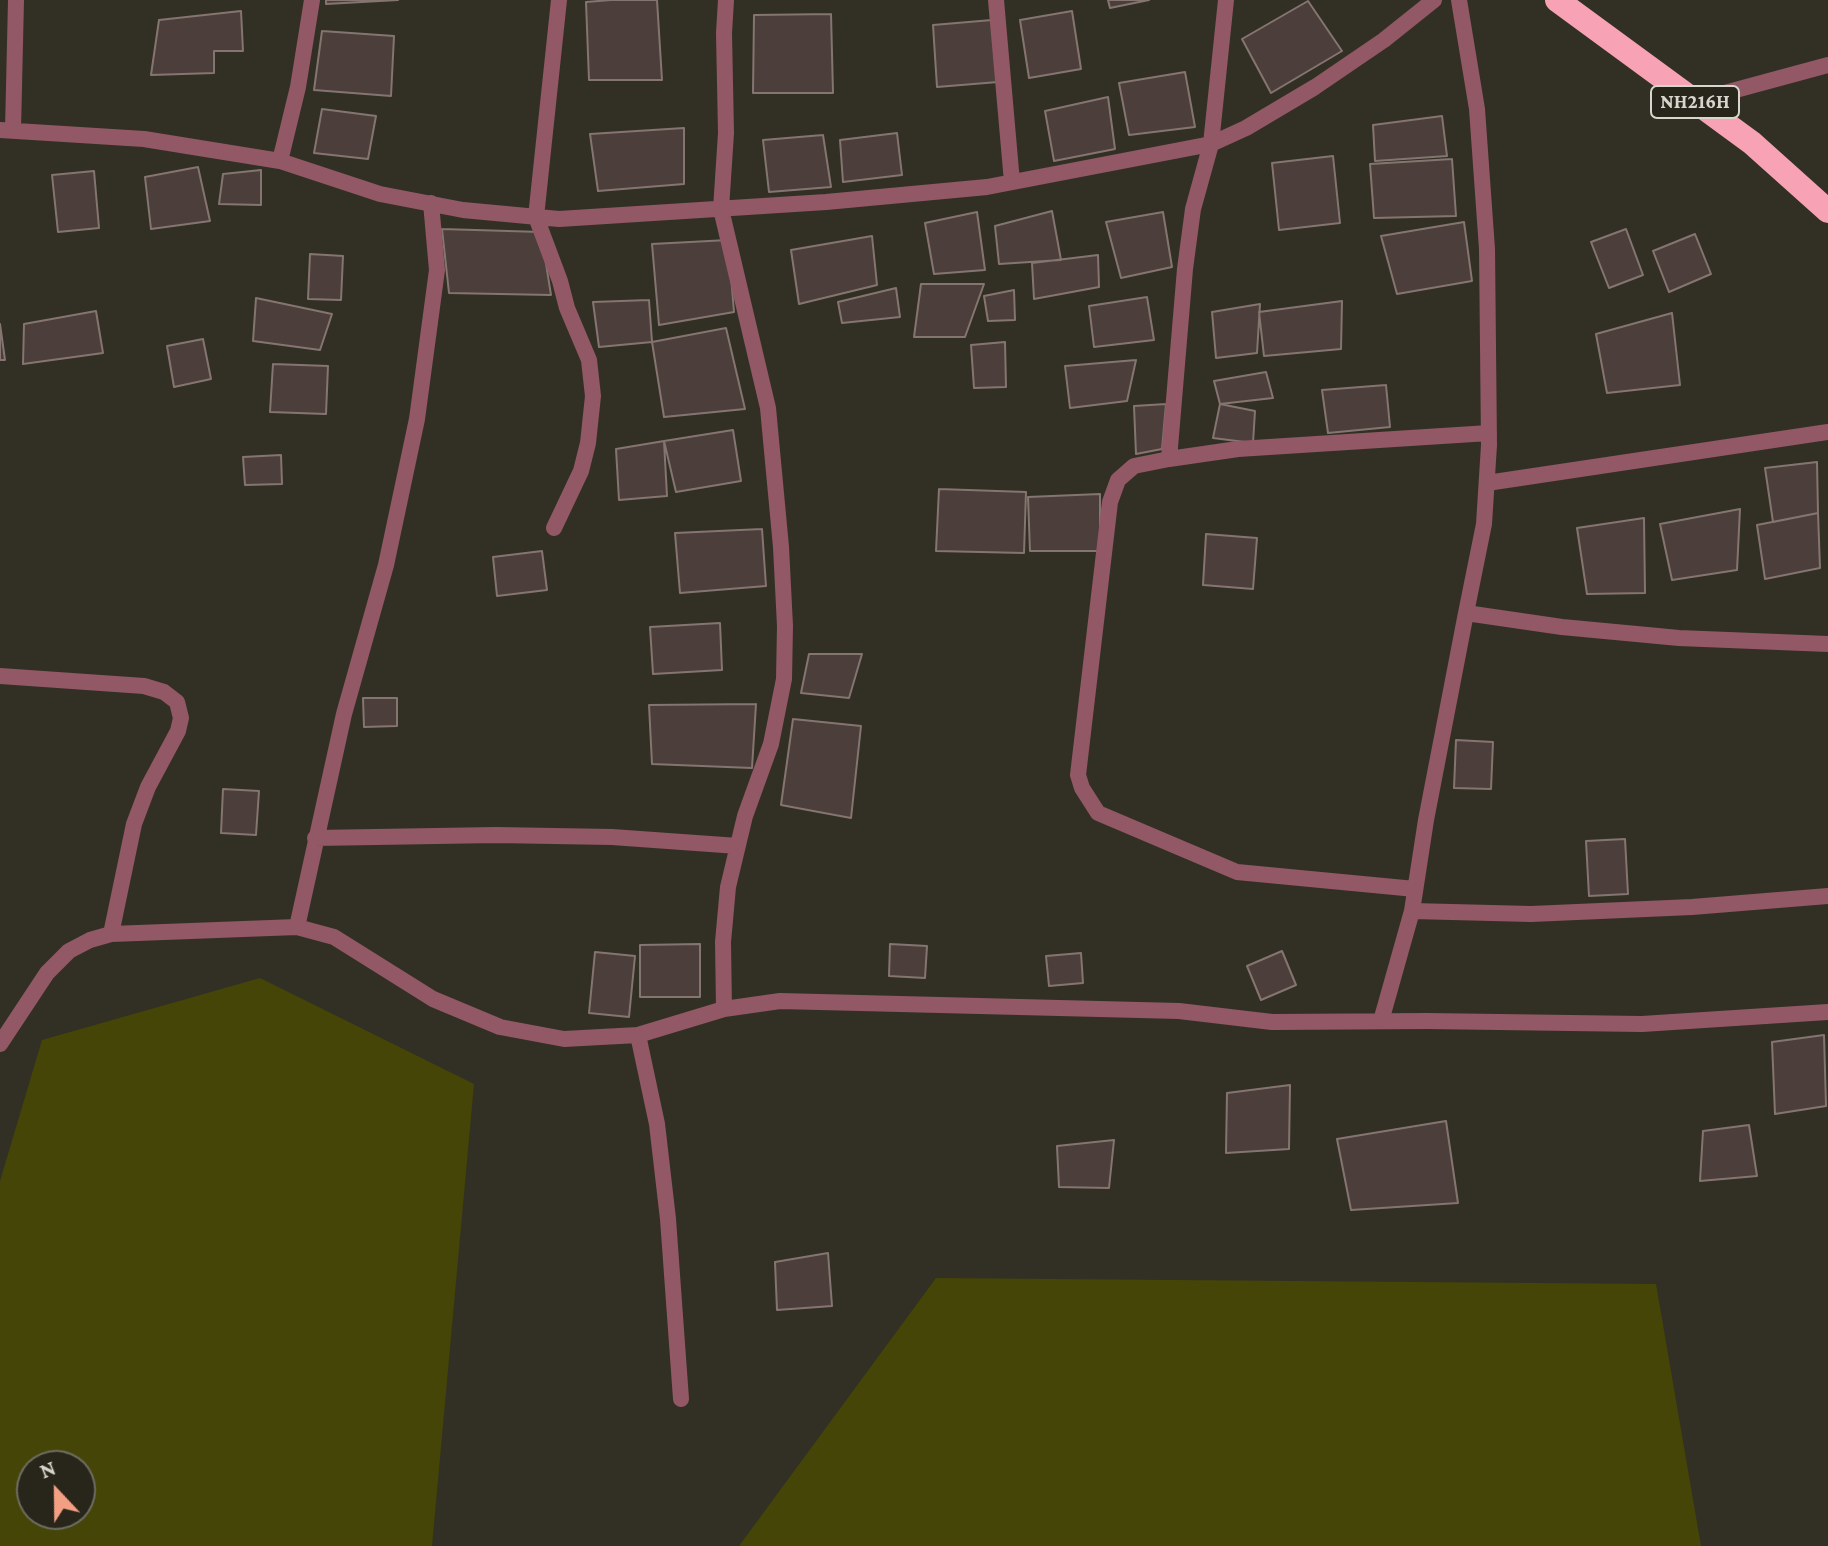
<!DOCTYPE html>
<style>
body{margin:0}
#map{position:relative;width:1828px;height:1546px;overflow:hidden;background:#323024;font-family:"Crimson Pro",serif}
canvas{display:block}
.north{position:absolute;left:16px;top:1450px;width:80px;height:80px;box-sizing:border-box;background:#28261a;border:2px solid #6e6c62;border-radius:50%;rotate:338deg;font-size:22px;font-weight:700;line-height:32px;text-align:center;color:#d7d6ce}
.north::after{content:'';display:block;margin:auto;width:28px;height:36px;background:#f39f83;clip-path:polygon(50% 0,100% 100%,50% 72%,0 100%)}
</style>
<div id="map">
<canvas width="1828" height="1546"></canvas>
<div class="north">N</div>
</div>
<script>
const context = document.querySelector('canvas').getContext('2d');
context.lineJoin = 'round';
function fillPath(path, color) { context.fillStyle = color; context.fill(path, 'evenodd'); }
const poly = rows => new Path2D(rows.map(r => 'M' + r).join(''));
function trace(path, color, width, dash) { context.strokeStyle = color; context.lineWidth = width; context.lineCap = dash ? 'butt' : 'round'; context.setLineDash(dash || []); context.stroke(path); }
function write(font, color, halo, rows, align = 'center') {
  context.font = font + ' "Crimson Pro",serif'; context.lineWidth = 6; context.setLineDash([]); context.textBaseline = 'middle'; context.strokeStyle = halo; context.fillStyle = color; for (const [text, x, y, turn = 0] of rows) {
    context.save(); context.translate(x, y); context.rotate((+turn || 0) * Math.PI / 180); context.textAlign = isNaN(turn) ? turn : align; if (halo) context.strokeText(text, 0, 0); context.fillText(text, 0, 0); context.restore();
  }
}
const green = poly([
 [260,978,474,1084,432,1546,0,1546,0,1181,42,1040],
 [80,1466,80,1514,32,1514,32,1466],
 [936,1278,1656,1284,1701,1546,739,1546]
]);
const building = poly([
 [326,0,398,0,326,4,326,0],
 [611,0,657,0,662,80,589,80,586,2,611,0],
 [1108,0,1149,0,1110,8,1108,0],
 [1308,1,1342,51,1271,93,1242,39,1308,1],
 [241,11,243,51,214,51,214,73,151,75,159,20,241,11],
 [1072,11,1081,69,1029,78,1020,20,1072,11],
 [831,14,833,93,753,93,754,15,831,14],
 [992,20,998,82,937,87,933,25,992,20],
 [322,31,394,36,391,96,314,90,322,31],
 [1185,72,1195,127,1129,135,1119,83,1185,72],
 [1108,97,1115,149,1054,161,1045,111,1108,97],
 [322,109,376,116,368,159,314,153,322,109],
 [1442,116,1447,156,1375,161,1373,125,1442,116],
 [684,128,684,184,598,191,590,134,684,128],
 [897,133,902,175,843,182,840,140,897,133],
 [823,135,831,187,769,192,763,140,823,135],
 [1333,156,1340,223,1279,230,1272,163,1333,156],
 [1452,159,1456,216,1374,218,1370,164,1452,159],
 [198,167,210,221,151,229,145,177,198,167],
 [261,170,261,205,219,204,223,174,261,170],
 [94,171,99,228,58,232,52,175,94,171],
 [1052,211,1061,260,999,264,995,226,1052,211],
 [977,212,985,270,934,274,925,223,977,212],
 [1163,212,1172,267,1121,278,1106,222,1163,212],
 [1464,222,1472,281,1397,294,1381,236,1464,222],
 [442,229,541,232,551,295,449,293,442,229],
 [1626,229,1643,275,1609,288,1591,242,1626,229],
 [1695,234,1711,274,1669,292,1653,251,1695,234],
 [872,236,877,285,799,304,791,250,872,236],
 [728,240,734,312,659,325,652,244,728,240],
 [310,254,343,256,341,300,308,299,310,254],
 [1098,255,1099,287,1034,299,1032,263,1098,255],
 [921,284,984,284,965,337,914,337,921,284],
 [896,288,900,317,842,323,838,302,896,288],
 [1014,290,1015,320,988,321,984,296,1014,290],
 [1147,297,1154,340,1094,347,1089,306,1147,297],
 [256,298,332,314,320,350,253,341,256,298],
 [649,300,652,342,599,347,593,302,649,300],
 [1342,301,1341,349,1264,356,1259,312,1342,301],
 [1260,304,1257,353,1216,358,1212,312,1260,304],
 [96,311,103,353,23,364,24,324,96,311],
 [1672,313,1680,385,1607,393,1596,334,1672,313],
 [0,324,5,360,0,360,0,324],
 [726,328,745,409,664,417,652,342,726,328],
 [203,339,211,379,174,387,167,346,203,339],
 [1005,342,1006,387,974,388,971,345,1005,342],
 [1136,360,1127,401,1070,408,1065,366,1136,360],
 [273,364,328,366,326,414,270,412,273,364],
 [1266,372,1273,398,1220,404,1214,381,1266,372],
 [1386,385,1390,427,1328,433,1322,390,1386,385],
 [1166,404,1162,449,1136,454,1134,406,1166,404],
 [1220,404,1255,411,1253,443,1213,438,1220,404],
 [733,430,741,481,676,492,664,441,733,430],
 [664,441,667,496,619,500,616,449,664,441],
 [281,455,282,484,245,485,243,457,281,455],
 [1817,462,1818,513,1773,522,1765,468,1817,462],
 [939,489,1026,492,1024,553,936,551,939,489],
 [1100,494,1100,551,1030,551,1028,497,1100,494],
 [1740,509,1737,570,1672,580,1660,524,1740,509],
 [1818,513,1820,568,1765,579,1757,525,1818,513],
 [1644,518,1645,593,1587,594,1577,528,1644,518],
 [762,529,766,586,680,593,675,533,762,529],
 [1206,534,1257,538,1253,589,1203,585,1206,534],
 [542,551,547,590,497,596,493,557,542,551],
 [720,623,722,670,653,674,650,627,720,623],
 [809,654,862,654,849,698,801,693,809,654],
 [363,698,397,698,397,726,364,727,363,698],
 [756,704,752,768,652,764,649,705,756,704],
 [793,719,861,726,851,818,781,805,793,719],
 [1456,740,1493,742,1491,789,1454,788,1456,740],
 [223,789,259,791,256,835,221,833,223,789],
 [1625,839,1628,894,1589,896,1586,841,1625,839],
 [700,944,700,997,640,997,640,945,700,944],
 [890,944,927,946,925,978,889,976,890,944],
 [1282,951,1296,985,1261,1000,1247,966,1282,951],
 [595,952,635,956,629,1017,589,1013,595,952],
 [1081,953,1083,983,1049,986,1046,956,1081,953],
 [1824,1035,1826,1106,1775,1114,1772,1042,1824,1035],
 [1290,1085,1289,1149,1226,1153,1227,1093,1290,1085],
 [1446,1121,1458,1203,1351,1210,1337,1139,1446,1121],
 [1749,1125,1757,1176,1700,1181,1703,1131,1749,1125],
 [1114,1140,1109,1188,1059,1187,1057,1146,1114,1140],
 [828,1253,832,1306,777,1310,775,1262,828,1253]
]);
const street = poly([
 [996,0,1012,182],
 [1226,0,1211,144,1193,209,1185,269,1169,459,1238,449,1489,433],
 [1459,0,1477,109,1487,249,1489,445,1484,524,1466,613,1562,627,1679,638,1828,644],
 [1695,101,1828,65],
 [0,130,144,139,280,161,380,194,463,210,559,219,826,202,987,187,1211,144,1246,128,1315,87,1384,40,1434,0],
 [13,130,16,0],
 [280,161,298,87,312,0],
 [1169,459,1134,466,1118,480,1110,502,1078,775,1082,788,1098,813,1237,872,1415,889],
 [1487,483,1828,432],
 [554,528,581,471,588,443,593,396,589,360,567,308,560,281,536,217,559,0],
 [0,676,144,686,164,692,177,702,181,718,178,731,148,787,134,824,111,934],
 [315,838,496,835,612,837,738,846],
 [1412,911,1531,914,1692,907,1828,896],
 [297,927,344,714,386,565,417,419,437,270,431,203],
 [724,1009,723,942,728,887,745,816,771,744,784,679,785,626,781,547,768,408,721,209,726,133,724,33,726,0],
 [1381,1021,1412,911,1426,820,1466,613],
 [638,1035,657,1124,668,1219,681,1399],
 [0,1044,47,973,69,951,90,940,111,934,297,927,334,937,433,999,500,1027,564,1039,638,1035,724,1009,780,1001,1179,1011,1272,1022,1427,1021,1642,1024,1828,1012]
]);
const highway = poly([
 [1557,0,1752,143,1828,211]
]);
const shields = [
 [1695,102,88]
];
const shieldNames = [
 ["NH216H",1695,102]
];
fillPath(green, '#444506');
fillPath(building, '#4c3e3a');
trace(building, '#857571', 2);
trace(street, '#925865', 16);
trace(highway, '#f8a2b5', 24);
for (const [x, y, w] of shields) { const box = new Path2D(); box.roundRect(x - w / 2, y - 16, w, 32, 6); context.fillStyle = '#28261a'; context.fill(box); trace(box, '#d7d6ce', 2); }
write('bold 20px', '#d7d6ce', null, shieldNames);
</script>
